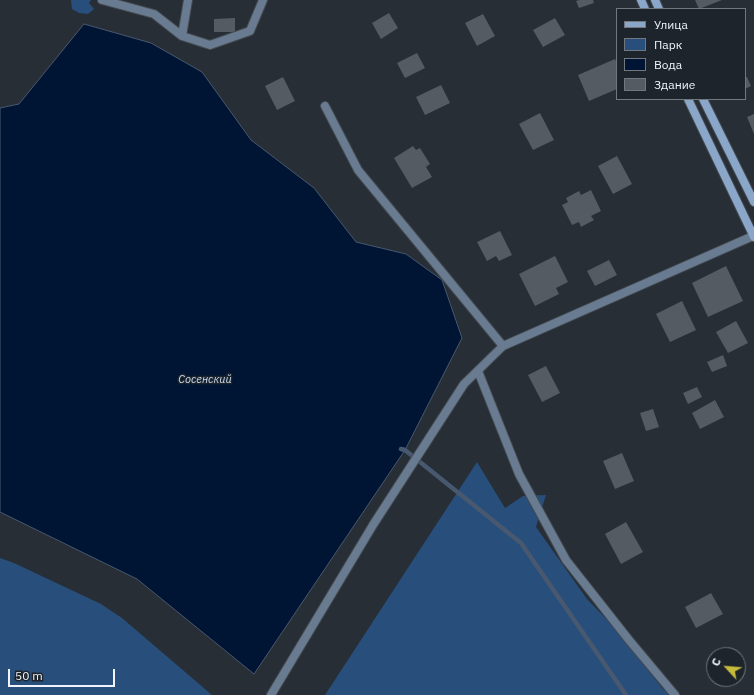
<!DOCTYPE html>
<meta charset="utf-8">
<style>
body{margin:0}
#map{position:relative;width:754px;height:695px;overflow:hidden;background:#272e35;font-family:"IBM Plex Sans",sans-serif}
canvas{display:block}
.legend{position:absolute;left:616px;top:8px;width:130px;height:92px;box-sizing:border-box;background:#1e242b;border:1px solid #72787e;margin:0;padding:5px 7px;list-style:none;font-size:12px;color:#f1f5fb}
.legend li{display:flex;align-items:center;gap:8px;height:20px}
.legend b{width:20px;border:1px solid #72787e}
.north{position:absolute;left:706px;top:647px;width:40px;height:40px;box-sizing:border-box;background:#1e242b;border:1px solid #72787e;border-radius:50%;rotate:296deg;font-size:11px;font-weight:700;line-height:16px;text-align:center;color:#f1f5fb}
.north::after{content:'';display:block;margin:auto;width:14px;height:18px;background:#c7bb3c;clip-path:polygon(50% 0,100% 100%,50% 72%,0 100%)}
.scale{position:absolute;left:8px;top:669px;width:107px;height:18px;box-sizing:border-box;border:2px solid #f1f5fb;border-top:0;padding-left:5px;font-size:12px;line-height:14px;white-space:nowrap;color:#f1f5fb;-webkit-text-stroke:3px #1e242b;paint-order:stroke}
</style>
<div id="map">
<canvas width="754" height="695"></canvas>
<ul class="legend">
<li><b style="height:5px;background:#8aa6c9"></b>Улица</li>
<li><b style="height:11px;background:#284e7b"></b>Парк</li>
<li><b style="height:11px;background:#001433"></b>Вода</li>
<li><b style="height:11px;background:#545b63"></b>Здание</li>
</ul>
<div class="north">С</div>
<div class="scale">50 m</div>
</div>
<script>
const context = document.querySelector('canvas').getContext('2d');
context.lineJoin = 'round';
function fillPath(path, color) { context.fillStyle = color; context.fill(path, 'evenodd'); }
const poly = rows => new Path2D(rows.map(r => 'M' + r).join(''));
function trace(path, color, width, dash) { context.strokeStyle = color; context.lineWidth = width; context.lineCap = dash ? 'butt' : 'round'; context.setLineDash(dash || []); context.stroke(path); }
function write(font, color, halo, rows, align = 'center') {
  context.font = font + ' "IBM Plex Sans",sans-serif'; context.lineWidth = 3; context.setLineDash([]); context.textBaseline = 'middle'; context.strokeStyle = halo; context.fillStyle = color; for (const [text, x, y, turn = 0] of rows) {
    context.save(); context.translate(x, y); context.rotate((+turn || 0) * Math.PI / 180); context.textAlign = isNaN(turn) ? turn : align; if (halo) context.strokeText(text, 0, 0); context.fillText(text, 0, 0); context.restore();
  }
}
const green = poly([
 [71,0,91,0,89,3,94,9,88,14,79,13,72,9],
 [477,462,505,508,523,496,546,495,536,527,587,599,619,632,662,688,671,695,325,695],
 [0,558,14,563,101,604,122,618,212,695,0,695]
]);
const water = poly([
 [84,24,151,43,202,72,251,140,314,188,356,242,406,254,442,280,462,338,405,450,254,674,137,579,0,512,0,108,19,104,84,24]
]);
const stream = poly([
 [401,449,405,450,521,543,626,695]
]);
const building = poly([
 [579,0,593,0,594,3,579,8,576,1],
 [695,0,722,0,699,9],
 [389,13,398,28,381,39,372,23],
 [483,14,495,36,477,46,465,23],
 [235,18,235,32,214,32,214,19],
 [555,18,565,35,543,47,533,30],
 [417,53,425,68,405,78,397,63],
 [615,59,617,63,617,89,589,101,578,75],
 [283,77,295,101,277,110,265,86],
 [745,77,747,77,751,86,745,89],
 [441,85,450,103,425,115,416,97],
 [540,113,554,140,533,150,519,124],
 [754,114,754,134,747,117],
 [413,146,416,150,420,148,430,164,426,167,432,177,412,188,394,158],
 [617,156,632,184,613,194,598,166],
 [591,190,601,211,591,216,594,220,581,227,579,222,572,225,562,205,568,202,566,198,579,191,581,195],
 [500,231,512,255,499,261,496,256,487,261,477,242],
 [555,256,568,282,556,288,559,294,535,306,519,274],
 [609,260,617,275,595,286,587,271],
 [726,266,743,301,708,317,692,283],
 [682,301,696,330,670,342,656,314],
 [736,321,748,343,728,353,716,332],
 [723,355,727,366,712,372,707,362],
 [546,366,560,393,542,402,528,375],
 [697,387,702,397,688,404,683,393],
 [715,400,724,417,700,429,692,413],
 [653,409,659,427,646,431,640,413],
 [622,453,634,481,615,489,603,461],
 [626,522,643,552,621,564,605,534],
 [711,593,723,614,696,628,685,607]
]);
const service = poly([
 [102,0,154,14,182,36,210,45,250,31,263,0],
 [182,36,188,0],
 [478,371,519,474,566,560,629,640,675,695],
 [271,695,373,525,464,384,503,346,358,170,325,106]
]);
const minor = poly([
 [503,346,753,236]
]);
const secondary = poly([
 [641,0,645,9],
 [655,0,659,9],
 [688,99,754,237],
 [703,99,754,202]
]);
const waterNames = [
 ["Сосенский",205,380]
];
fillPath(green, '#284e7b');
fillPath(water, '#001433');
trace(water, '#48586f', 1);
trace(stream, '#48586f', 4.5);
fillPath(building, '#545b63');
trace(service, '#434a51', 10);
trace(minor, '#434a51', 10);
trace(secondary, '#434a51', 10);
trace(service, '#697b90', 8);
trace(minor, '#697b90', 8);
trace(secondary, '#8aa6c9', 8);
write('italic 11px', '#c4dbf8', '#1e242b', waterNames);
</script>
